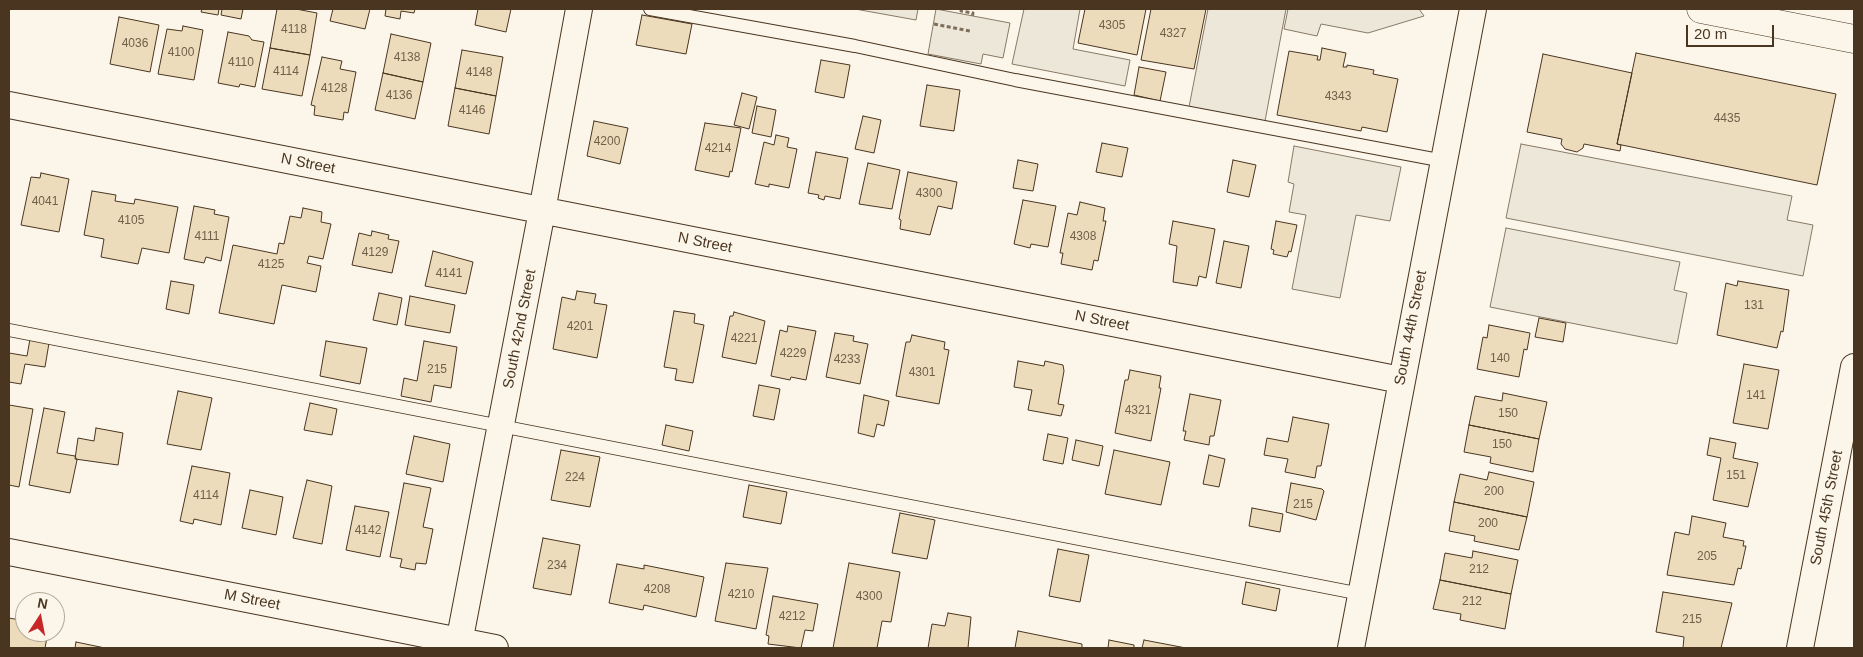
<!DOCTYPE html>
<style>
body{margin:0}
#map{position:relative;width:1863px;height:657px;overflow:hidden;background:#fbf6e9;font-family:Helvetica,sans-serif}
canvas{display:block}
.frame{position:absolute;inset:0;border:10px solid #4a3520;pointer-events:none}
.north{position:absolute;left:15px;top:592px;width:50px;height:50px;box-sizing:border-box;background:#fbf6e9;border:1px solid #b4a999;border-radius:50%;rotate:11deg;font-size:14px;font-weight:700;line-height:20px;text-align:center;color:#4a3520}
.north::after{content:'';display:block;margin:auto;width:18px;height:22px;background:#c62828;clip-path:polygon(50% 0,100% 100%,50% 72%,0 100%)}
.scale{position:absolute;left:1686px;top:25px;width:88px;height:22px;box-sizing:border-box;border:2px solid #4a3520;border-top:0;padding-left:6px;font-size:15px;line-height:18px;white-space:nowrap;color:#4a3520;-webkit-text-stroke:4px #fbf6e9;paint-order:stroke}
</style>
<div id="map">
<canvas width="1863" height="657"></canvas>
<div class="frame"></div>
<div class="north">N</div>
<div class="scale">20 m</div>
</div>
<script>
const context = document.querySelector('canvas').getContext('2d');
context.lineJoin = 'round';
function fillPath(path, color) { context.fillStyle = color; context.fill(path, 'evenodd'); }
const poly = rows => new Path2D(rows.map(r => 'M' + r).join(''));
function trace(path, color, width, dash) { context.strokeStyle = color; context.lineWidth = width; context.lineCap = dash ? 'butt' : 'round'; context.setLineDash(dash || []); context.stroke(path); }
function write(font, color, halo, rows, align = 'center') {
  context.font = font + ' Helvetica,sans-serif'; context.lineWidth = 4; context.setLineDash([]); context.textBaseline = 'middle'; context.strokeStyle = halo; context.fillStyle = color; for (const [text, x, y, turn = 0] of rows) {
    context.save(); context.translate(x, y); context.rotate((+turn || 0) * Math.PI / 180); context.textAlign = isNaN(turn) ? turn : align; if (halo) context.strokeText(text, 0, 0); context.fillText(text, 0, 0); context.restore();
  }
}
const parking = poly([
 [855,9,918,9,916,20,855,9],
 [936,9,1010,23,1003,58,983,54,981,64,928,54,936,9],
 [1024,9,1080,9,1073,49,1130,60,1125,86,1012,64,1024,9],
 [1208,9,1286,9,1265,121,1189,107,1208,9],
 [1288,9,1419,9,1424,16,1368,33,1321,24,1317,36,1284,29,1288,9],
 [1521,144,1792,196,1787,220,1813,225,1803,276,1506,218,1521,144],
 [1294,146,1401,167,1390,221,1356,215,1340,298,1292,289,1306,215,1289,212,1294,184,1288,182,1294,146],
 [1506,228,1680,262,1674,290,1687,293,1677,344,1490,307,1506,228]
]);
const building = poly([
 [202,9,219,9,218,15,201,12,202,9],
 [222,9,243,9,241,19,221,15,222,9],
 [277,9,296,9,317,13,310,55,270,48,277,9],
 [333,9,370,9,365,29,330,21,333,9],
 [386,9,415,9,414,13,401,11,400,19,385,16,386,9],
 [478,9,511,9,506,32,475,25,478,9],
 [1085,9,1146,9,1137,55,1078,43,1085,9],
 [1151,9,1206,9,1194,69,1141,60,1151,9],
 [642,15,692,24,686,54,636,45,642,15],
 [119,17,159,25,150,72,110,64,119,17],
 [183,26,203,30,194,80,158,74,167,29,182,31,183,26],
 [228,32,249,36,252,40,264,42,255,87,240,84,239,87,218,83,228,32],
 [391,34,431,43,423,82,383,73,391,34],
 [270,48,310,55,302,96,262,89,270,48],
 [1322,48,1346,53,1343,67,1347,67,1347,65,1374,70,1373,74,1398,79,1387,132,1362,127,1361,131,1277,115,1289,51,1318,56,1317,60,1320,60,1322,48],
 [462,50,503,57,496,96,455,88,462,50],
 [1636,53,1836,94,1817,185,1617,144,1636,53],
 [1543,54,1632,73,1617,144,1621,145,1620,151,1584,144,1583,148,1577,152,1565,149,1561,144,1562,139,1527,132,1543,54],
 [322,57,342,61,340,69,356,72,348,113,344,112,343,120,314,115,315,106,311,105,322,57],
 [821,60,850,65,844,98,815,92,821,60],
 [1139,67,1166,72,1160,101,1134,95,1139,67],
 [383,73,423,82,415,119,375,110,383,73],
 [927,85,960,90,954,131,920,126,927,85],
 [455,88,496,96,489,134,448,126,455,88],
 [742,93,757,97,749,129,734,125,742,93],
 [757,106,776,110,771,137,752,133,757,106],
 [863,116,881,120,874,153,855,149,863,116],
 [594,121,628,128,620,164,587,156,594,121],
 [705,123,741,128,732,172,730,171,729,177,695,170,705,123],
 [776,135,789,138,787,147,797,149,789,188,769,184,769,187,755,184,764,142,774,145,776,135],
 [1102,143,1128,148,1122,177,1096,172,1102,143],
 [816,152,848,158,840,199,825,196,824,200,818,198,819,195,808,193,816,152],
 [1018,160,1038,164,1033,191,1013,188,1018,160],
 [1233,160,1256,165,1249,197,1227,192,1233,160],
 [868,163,900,170,892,209,859,204,868,163],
 [908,172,957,182,952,209,938,206,930,235,900,229,901,220,899,219,908,172],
 [41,173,69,179,59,232,21,225,31,177,40,178,41,173],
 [92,191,116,195,115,201,134,204,135,199,178,207,169,253,142,248,138,264,101,257,104,239,84,235,92,191],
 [1023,200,1056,206,1048,247,1031,244,1030,248,1014,244,1023,200],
 [1080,202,1105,208,1103,221,1106,221,1098,261,1094,260,1092,270,1061,264,1063,253,1060,253,1068,213,1077,215,1080,202],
 [194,206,215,210,214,214,229,217,221,261,206,257,204,263,184,259,194,206],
 [303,208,322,212,321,222,331,224,323,259,309,256,307,263,321,266,316,292,282,285,274,324,219,313,233,245,277,254,279,243,284,244,290,216,301,218,303,208],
 [1173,221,1215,229,1206,278,1199,276,1197,286,1173,282,1177,246,1169,244,1173,221],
 [1276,221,1297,225,1291,252,1289,251,1287,257,1273,254,1274,250,1271,249,1276,221],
 [372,231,389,235,388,239,399,241,392,273,352,265,359,233,371,236,372,231],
 [1224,241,1249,246,1241,288,1216,283,1224,241],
 [433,251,473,262,466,294,425,286,433,251],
 [171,281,194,285,189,314,166,309,171,281],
 [1738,281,1789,290,1783,332,1781,331,1777,348,1717,335,1726,283,1737,286,1738,281],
 [577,291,596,294,594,303,607,305,597,358,553,349,562,297,575,300,577,291],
 [379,293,402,298,397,325,373,320,379,293],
 [410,296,455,305,450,333,405,325,410,296],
 [674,311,695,314,694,323,704,325,693,383,675,380,677,369,664,367,674,311],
 [734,312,765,321,756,364,722,357,730,316,733,316,734,312],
 [1539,318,1566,323,1563,342,1535,337,1539,318],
 [1489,325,1530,333,1527,350,1524,349,1519,377,1477,369,1483,337,1487,338,1489,325],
 [788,326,816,331,806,380,791,377,790,380,771,376,780,330,787,332,788,326],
 [835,333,854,336,853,341,868,344,860,384,826,377,835,333],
 [912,335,945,342,944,349,949,350,939,404,896,396,906,342,910,342,912,335],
 [30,339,49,343,45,367,25,364,21,384,9,382,9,353,27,356,30,339],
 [326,341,367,348,360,384,320,376,326,341],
 [424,341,457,347,451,388,434,385,431,402,401,396,404,378,417,381,424,341],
 [1018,361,1044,366,1045,361,1063,365,1064,371,1058,404,1064,405,1061,416,1028,410,1032,390,1014,387,1018,361],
 [1744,364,1779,370,1768,429,1733,423,1744,364],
 [1130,370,1161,376,1159,388,1161,388,1151,441,1115,433,1125,380,1128,380,1130,370],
 [759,385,780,389,774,420,753,416,759,385],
 [178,391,212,398,201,450,167,444,178,391],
 [1503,393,1547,402,1539,439,1469,425,1475,396,1502,401,1503,393],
 [1190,394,1221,400,1214,436,1210,436,1209,445,1184,440,1186,431,1183,431,1190,394],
 [864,395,889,401,884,426,877,424,874,437,858,433,864,395],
 [310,403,337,409,332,435,304,430,310,403],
 [9,405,33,409,19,487,9,485,9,405],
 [44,408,65,412,57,453,75,456,77,460,70,493,29,485,44,408],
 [1293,417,1329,424,1321,466,1317,466,1315,478,1285,472,1288,459,1264,455,1267,438,1288,442,1293,417],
 [666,425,693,431,689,451,662,445,666,425],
 [1469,425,1539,439,1533,472,1490,463,1491,457,1464,452,1469,425],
 [96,428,123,433,118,465,75,459,78,438,94,441,96,428],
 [1048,434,1068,438,1063,464,1043,460,1048,434],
 [414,436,450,444,443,482,406,474,414,436],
 [1710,438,1736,443,1733,458,1758,463,1748,507,1713,500,1721,458,1707,455,1710,438],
 [1076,440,1103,446,1099,466,1072,460,1076,440],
 [561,450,600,457,590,507,551,500,561,450],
 [1114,450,1170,462,1161,505,1105,494,1114,450],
 [1209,455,1225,459,1219,487,1203,484,1209,455],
 [192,466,230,473,221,525,194,519,193,524,180,521,192,466],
 [1489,472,1534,482,1527,517,1454,502,1460,474,1487,480,1489,472],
 [307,480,332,486,322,544,293,538,307,480],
 [404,483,431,488,423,527,433,529,426,564,416,563,415,570,400,567,402,559,390,557,404,483],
 [1291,483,1322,489,1324,491,1316,520,1286,512,1291,483],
 [749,485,787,492,781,524,743,517,749,485],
 [250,490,283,497,276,535,242,528,250,490],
 [1454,502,1527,517,1519,550,1474,541,1475,536,1449,531,1454,502],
 [355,506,389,512,380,557,346,550,355,506],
 [1252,508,1283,514,1280,532,1249,526,1252,508],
 [900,513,935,520,927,559,892,553,900,513],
 [1692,516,1726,523,1723,537,1744,541,1743,546,1746,546,1741,569,1738,568,1734,585,1667,575,1675,532,1689,535,1692,516],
 [543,538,580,545,571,595,533,588,543,538],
 [1058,549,1089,555,1080,602,1049,596,1058,549],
 [1473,551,1518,560,1511,594,1440,580,1445,553,1472,558,1473,551],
 [726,563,768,568,756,629,715,621,726,563],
 [849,563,900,572,891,622,882,621,877,648,833,648,849,563],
 [617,564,644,569,644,565,704,577,696,617,644,605,643,610,609,603,617,564],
 [1440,580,1511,594,1505,629,1460,620,1461,614,1433,609,1440,580],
 [1246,582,1280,589,1276,611,1242,604,1246,582],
 [1663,592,1732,603,1721,648,1683,648,1684,637,1656,632,1663,592],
 [773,596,818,604,813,631,805,630,801,648,768,644,769,636,766,635,773,596],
 [948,613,971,617,968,648,928,648,932,624,945,626,948,613],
 [9,618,25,621,25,632,48,632,45,648,9,648,9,618],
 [1018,631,1082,644,1082,648,1015,648,1018,631],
 [1109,640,1134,645,1134,648,1108,648,1109,640],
 [1144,640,1186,648,1142,648,1144,640],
 [76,642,105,648,75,648,76,642]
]);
const path = poly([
 [961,9,961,11,973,13,972,18],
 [934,24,970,31]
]);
const service = poly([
 [650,9,855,46,1015,80,1444,161],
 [9,330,1361,594]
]);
const minor = poly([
 [9,105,1401,380],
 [9,552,495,648],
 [458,648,542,211,579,9],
 [1351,648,1473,9],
 [1800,648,1854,367]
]);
const primary = poly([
 [1701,9,1854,39]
]);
const numberNames = [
 ["4305",1112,26],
 ["4118",294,30],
 ["4327",1173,34],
 ["4036",135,44],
 ["4100",181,53],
 ["4138",407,58],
 ["4110",241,63],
 ["4114",286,72],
 ["4148",479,73],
 ["4128",334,89],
 ["4136",399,96],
 ["4343",1338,97],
 ["4146",472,111],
 ["4435",1727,119],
 ["4200",607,142],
 ["4214",718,149],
 ["4300",929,194],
 ["4041",45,202],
 ["4105",131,221],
 ["4111",207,237],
 ["4308",1083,237],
 ["4129",375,253],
 ["4125",271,265],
 ["4141",449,274],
 ["131",1754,306],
 ["4201",580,327],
 ["4221",744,339],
 ["4229",793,354],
 ["140",1500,359],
 ["4233",847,360],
 ["215",437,370],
 ["4301",922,373],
 ["141",1756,396],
 ["4321",1138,411],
 ["150",1508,414],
 ["150",1502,445],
 ["151",1736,476],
 ["224",575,478],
 ["200",1494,492],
 ["4114",206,496],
 ["215",1303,505],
 ["200",1488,524],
 ["4142",368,531],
 ["205",1707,557],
 ["234",557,566],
 ["212",1479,570],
 ["4208",657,590],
 ["4210",741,595],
 ["4300",869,597],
 ["212",1472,602],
 ["4212",792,617],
 ["215",1692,620]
];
const streetNames = [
 ["N Street",308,164,11],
 ["N Street",705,243,11],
 ["N Street",1102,321,11],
 ["South 44th Street",1411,328,-79],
 ["South 42nd Street",520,329,-79],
 ["South 45th Street",1827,508,-79],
 ["M Street",252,600,11]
];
fillPath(parking, '#ede7d9');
trace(parking, '#887966', 1);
fillPath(building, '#ecdcbc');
trace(building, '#4a3520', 1);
trace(service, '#4a3520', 14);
trace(minor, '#4a3520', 28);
trace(primary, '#4a3520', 29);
trace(path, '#7f6f5c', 3, [4, 2.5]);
trace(service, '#fbf6e9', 12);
trace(minor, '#fbf6e9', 26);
trace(primary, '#fbf6e9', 28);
write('12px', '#725f47', null, numberNames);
write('15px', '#4a3520', '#fbf6e9', streetNames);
</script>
